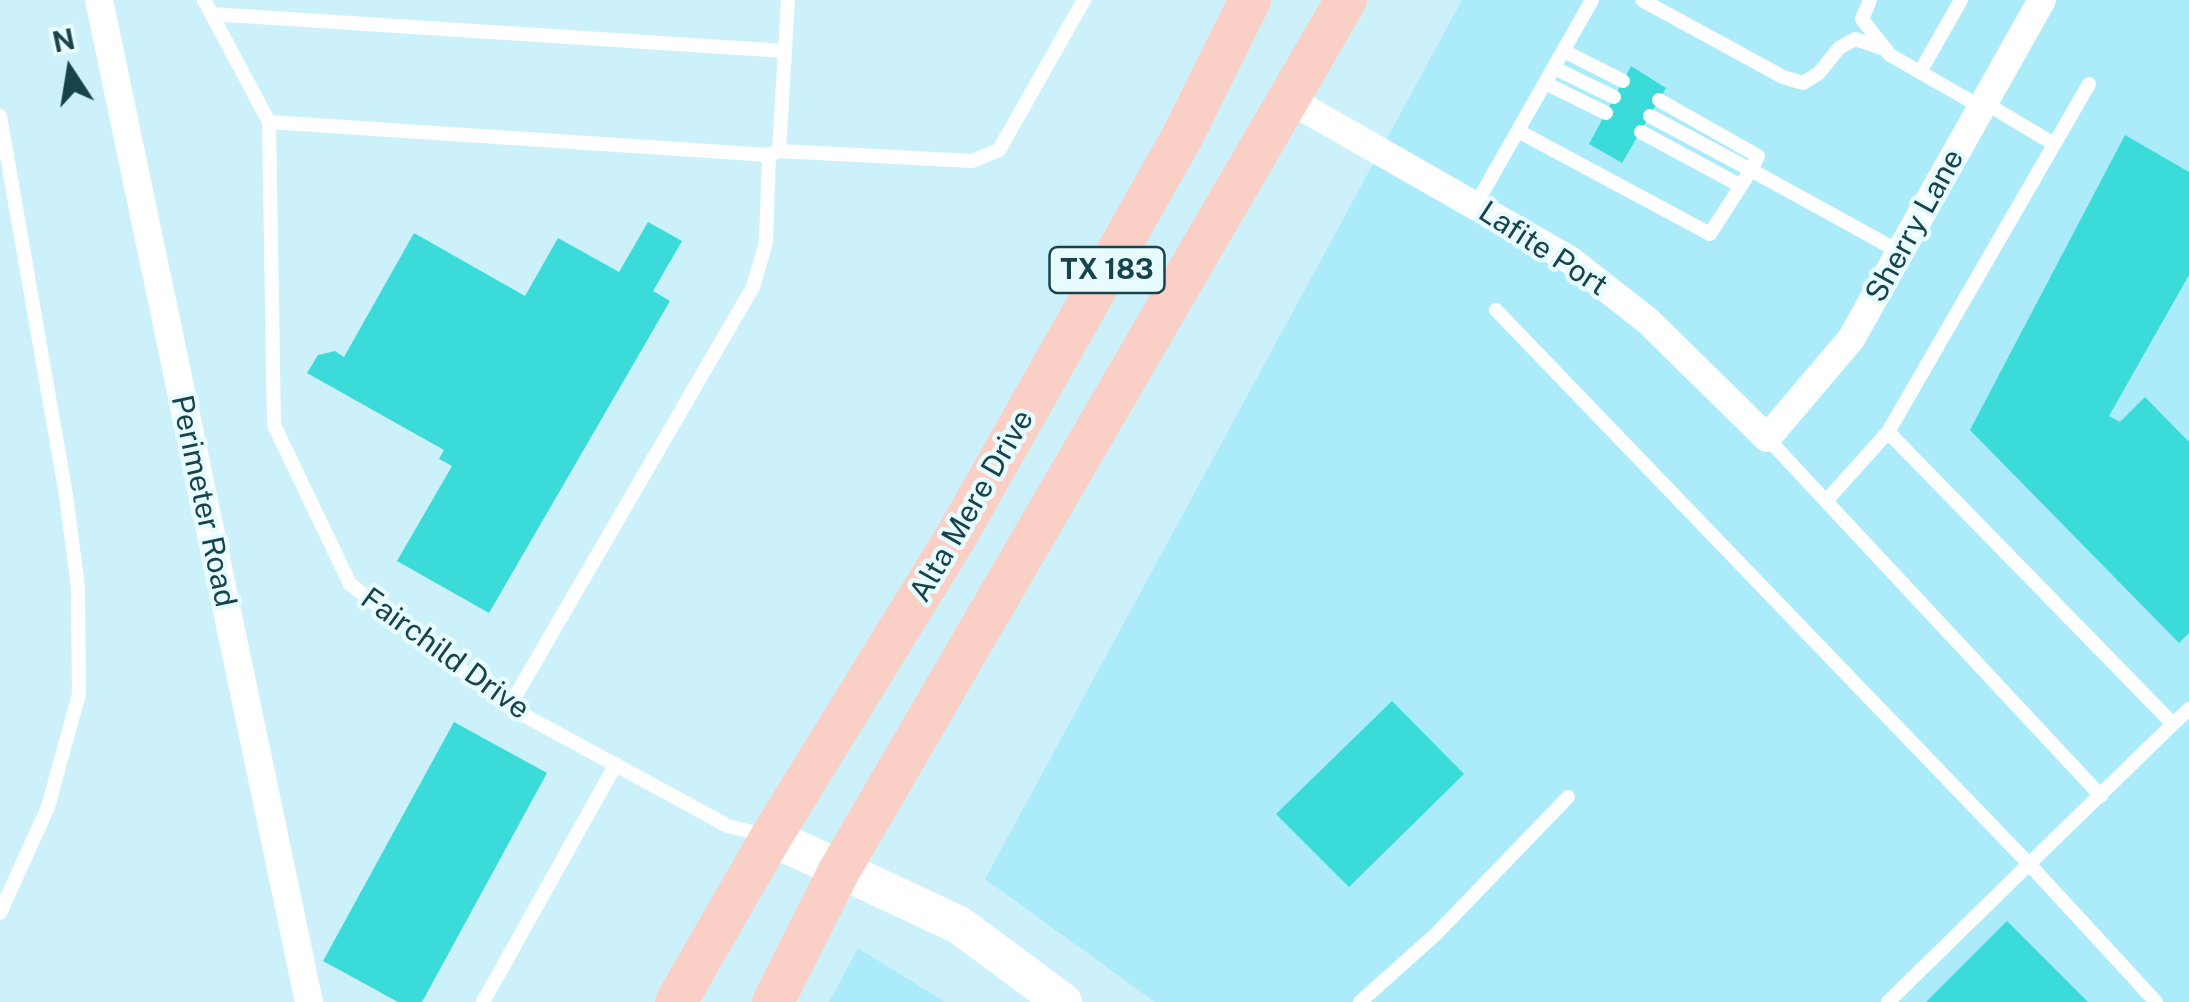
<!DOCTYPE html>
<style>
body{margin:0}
#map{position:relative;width:2189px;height:1002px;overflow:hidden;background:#ccf1fa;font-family:"Public Sans",sans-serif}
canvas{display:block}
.north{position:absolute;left:20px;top:20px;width:100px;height:100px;-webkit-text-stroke:8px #e8fbff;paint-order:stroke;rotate:348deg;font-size:28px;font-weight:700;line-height:40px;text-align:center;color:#17434c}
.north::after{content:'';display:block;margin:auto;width:35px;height:45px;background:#17434c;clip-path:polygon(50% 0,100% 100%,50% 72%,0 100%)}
</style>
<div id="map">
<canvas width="2189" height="1002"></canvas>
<div class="north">N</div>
</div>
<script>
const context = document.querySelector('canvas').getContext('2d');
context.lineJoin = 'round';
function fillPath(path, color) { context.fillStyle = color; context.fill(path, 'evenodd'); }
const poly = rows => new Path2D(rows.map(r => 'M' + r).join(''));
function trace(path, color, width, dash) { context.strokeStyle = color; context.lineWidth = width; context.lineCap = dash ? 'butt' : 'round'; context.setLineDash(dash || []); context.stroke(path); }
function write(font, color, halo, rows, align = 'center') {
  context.font = font + ' "Public Sans",sans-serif'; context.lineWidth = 9; context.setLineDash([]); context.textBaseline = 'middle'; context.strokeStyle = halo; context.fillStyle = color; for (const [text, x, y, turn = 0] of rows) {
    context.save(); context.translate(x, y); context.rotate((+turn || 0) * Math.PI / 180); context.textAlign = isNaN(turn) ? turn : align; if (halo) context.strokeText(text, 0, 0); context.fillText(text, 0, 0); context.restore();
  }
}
const built = poly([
 [1462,0,2189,0,2189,1002,1155,1002,985,879],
 [858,948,945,1002,829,1002]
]);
const building = poly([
 [1631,66,1666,88,1622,163,1589,144],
 [2125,135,2189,172,2189,275,2109,416,2120,422,2145,397,2189,442,2189,633,2179,643,1970,430],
 [648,222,682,241,653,291,670,301,489,613,397,561,452,466,439,459,444,450,307,373,318,355,335,351,344,357,414,233,525,296,558,238,619,272],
 [1392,701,1464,774,1349,887,1276,814],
 [454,722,547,773,422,1002,398,1002,323,961],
 [2007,921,2088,1002,1926,1002]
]);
const service = poly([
 [204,0,269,122,274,425,350,584,509,707,728,826,764,835],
 [1642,0,1783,77,1803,83,1819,73,1839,48,1855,39,1887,50],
 [1870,0,1862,19,1890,55,1981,107],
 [211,14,785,51],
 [1564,51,1623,81],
 [1554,68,1614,97],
 [1920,72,1961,0],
 [1545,83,1606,113],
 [1985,103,2054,144],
 [0,116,66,495,78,587,79,694,48,807,0,913],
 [1650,116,1751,170,1758,156,1659,100],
 [269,122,769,155,766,242,753,287,509,707],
 [1518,131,1710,234,1751,170,1900,252],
 [1641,132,1741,186],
 [779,151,788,0],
 [769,155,779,151,972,161,999,150,1084,0],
 [1475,206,1592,0],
 [1496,310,2029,864,2173,724,1888,432,2089,84],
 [1767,438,2101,796],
 [1826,501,1888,432],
 [2173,724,2189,709],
 [483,1002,616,764],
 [1360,1002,1436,934,1568,797],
 [1888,1002,2029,864,2156,1002]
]);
const minor = poly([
 [99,0,309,1002],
 [1290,100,1570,260,1648,321,1767,438,1851,339,2042,0]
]);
const secondary = poly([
 [771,837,959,925,1063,1002]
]);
const primary = poly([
 [676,1002,771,837,957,535,1182,137,1250,0],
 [773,1002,839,871,1346,0]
]);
const shields = [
 [1107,270,115]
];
const shieldNames = [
 ["TX 183",1107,270]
];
const streetNames = [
 ["Sherry Lane",1915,226,-61],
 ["Lafite Port",1543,249,33],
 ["Perimeter Road",203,501,78],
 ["Alta Mere Drive",972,506,-60],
 ["Fairchild Drive",445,654,36]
];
fillPath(built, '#acebfa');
fillPath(building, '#3adbd9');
trace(service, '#fff', 14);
trace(minor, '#fff', 28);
trace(secondary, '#fff', 38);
trace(primary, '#fad0c6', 42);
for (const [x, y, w] of shields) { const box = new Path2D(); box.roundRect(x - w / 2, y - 23, w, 46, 8); context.fillStyle = '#e8fbff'; context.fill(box); trace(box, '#17434c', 2.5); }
write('bold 28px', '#17434c', null, shieldNames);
write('30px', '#17434c', '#e8fbff', streetNames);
</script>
